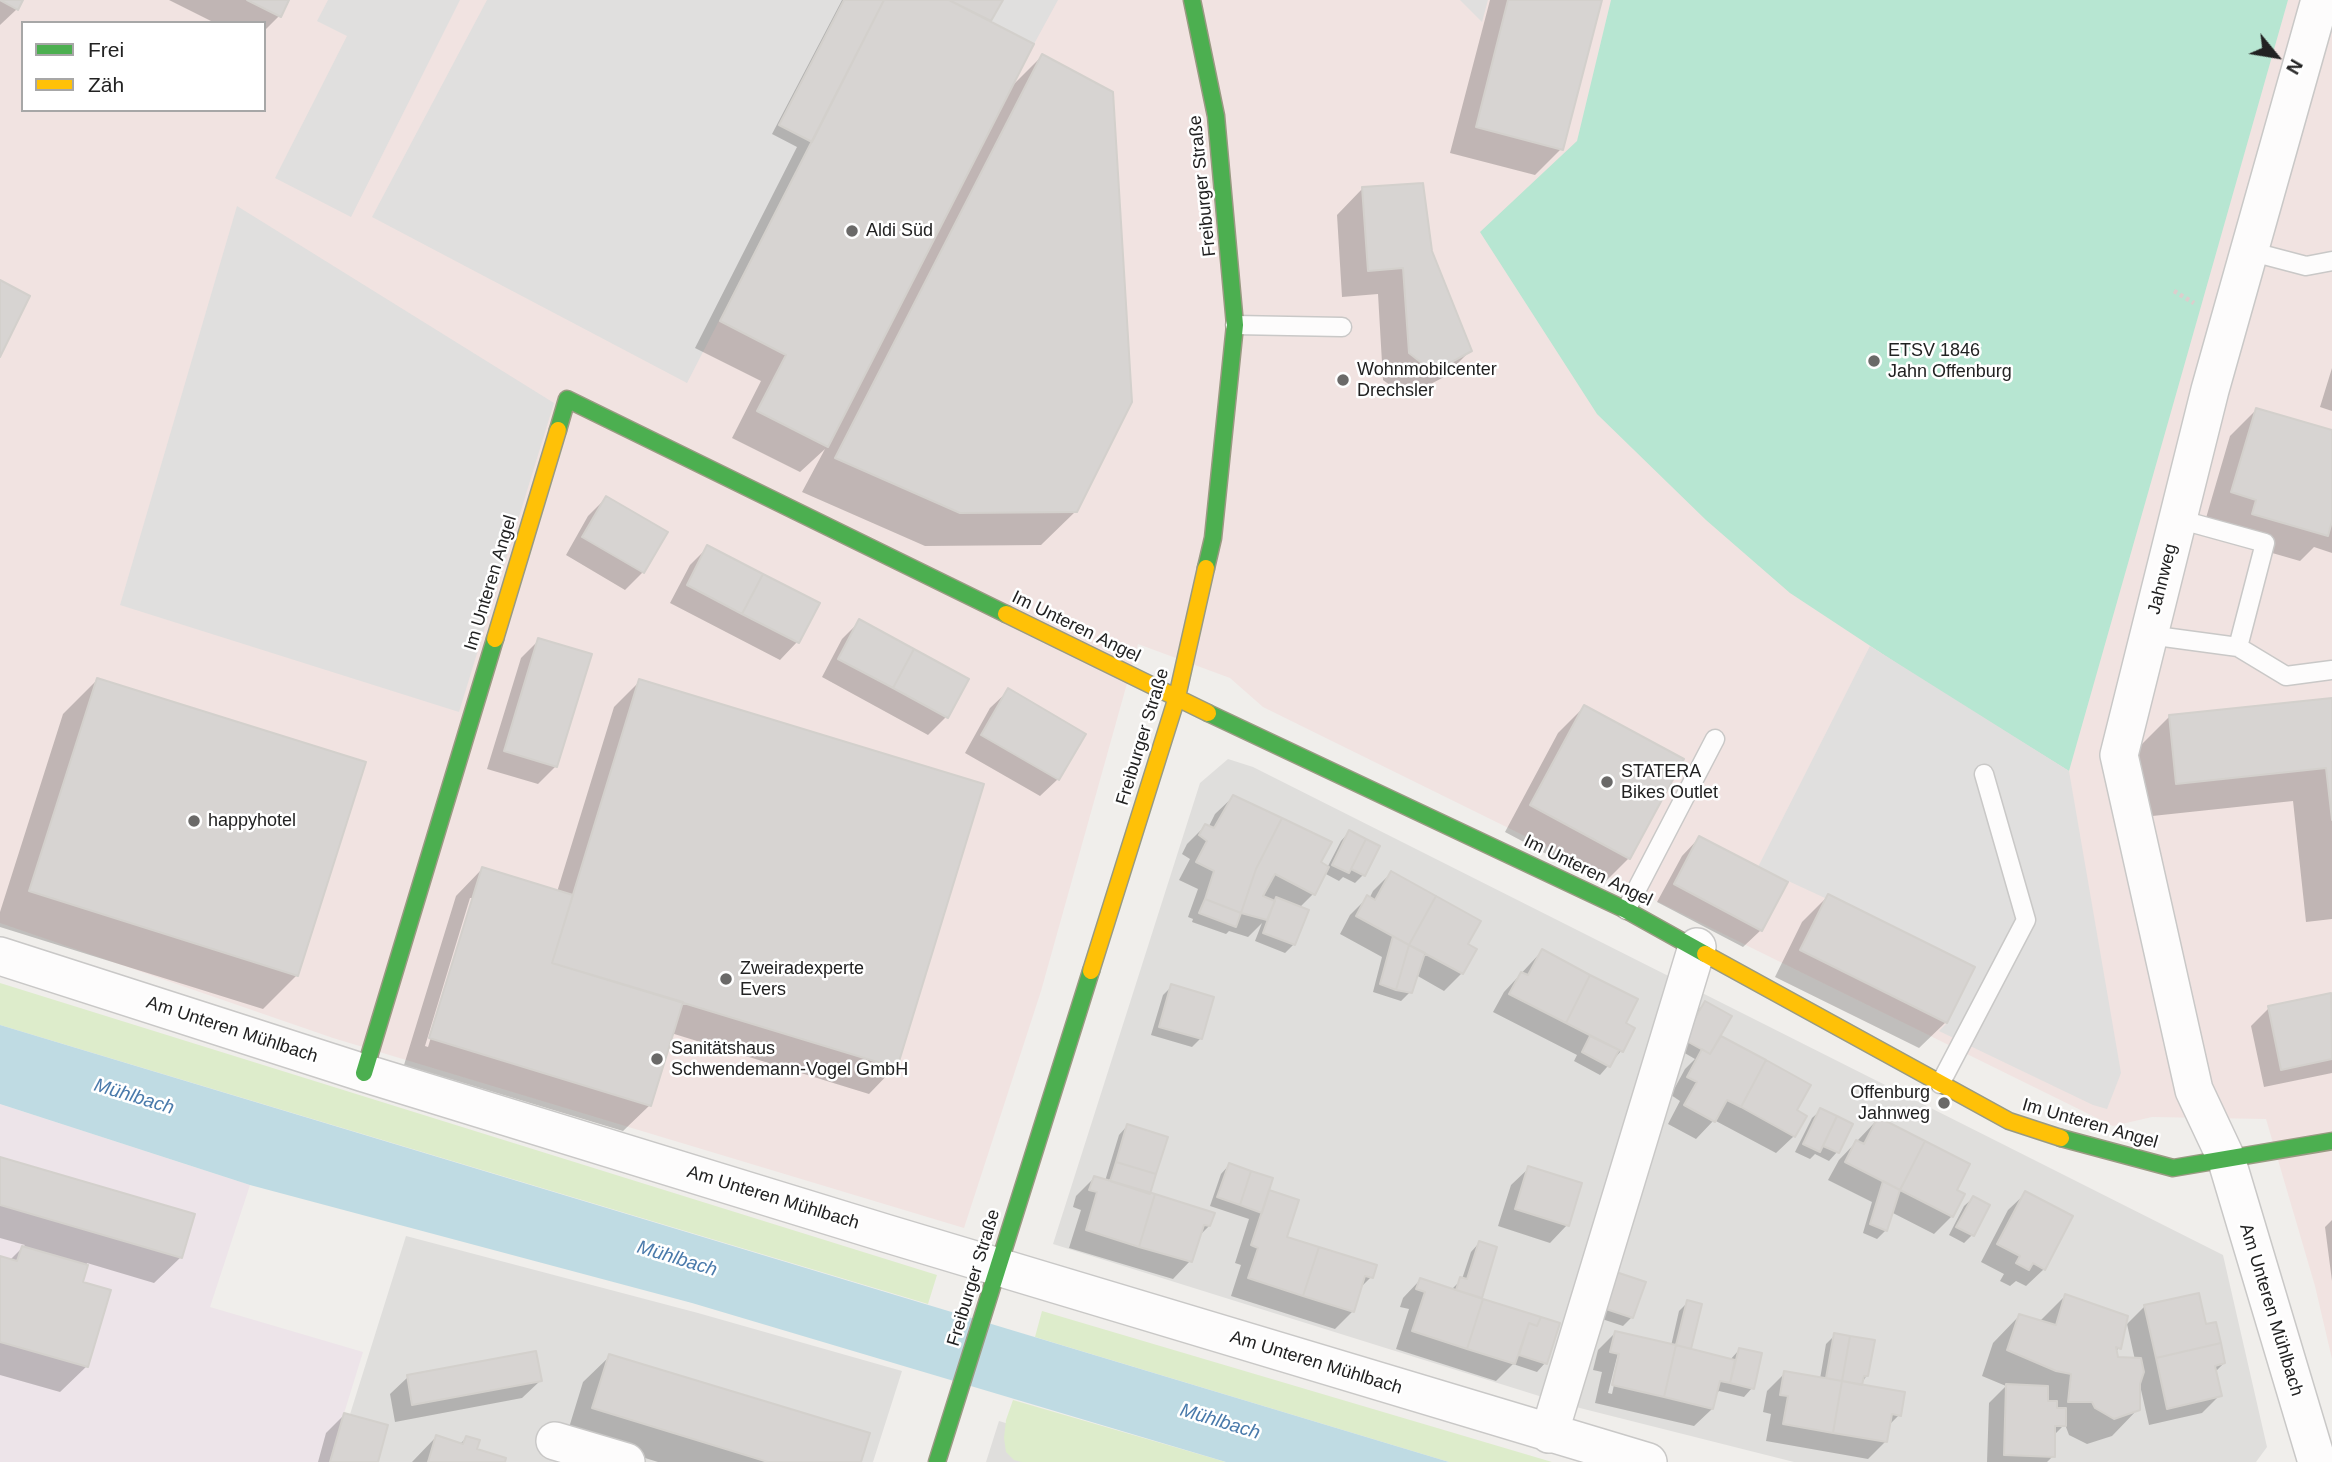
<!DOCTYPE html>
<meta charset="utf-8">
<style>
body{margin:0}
#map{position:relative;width:2332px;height:1462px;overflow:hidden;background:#f0eeeb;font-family:Helvetica,sans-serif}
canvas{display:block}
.legend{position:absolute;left:21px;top:21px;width:245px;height:91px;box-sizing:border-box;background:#fff;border:2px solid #a7a7a7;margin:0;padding:9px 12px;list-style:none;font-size:21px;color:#222}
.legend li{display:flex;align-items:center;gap:14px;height:35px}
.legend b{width:35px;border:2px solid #a7a7a7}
.north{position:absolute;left:2241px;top:21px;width:70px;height:70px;-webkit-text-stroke:5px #fff;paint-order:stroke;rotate:120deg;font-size:19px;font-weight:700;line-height:28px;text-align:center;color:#222}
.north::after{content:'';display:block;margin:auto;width:24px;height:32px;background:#222;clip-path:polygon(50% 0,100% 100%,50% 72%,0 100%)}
</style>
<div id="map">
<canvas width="2332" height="1462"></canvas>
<ul class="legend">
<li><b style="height:9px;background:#4caf50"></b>Frei</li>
<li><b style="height:9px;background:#ffc107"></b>Zäh</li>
</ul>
<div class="north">N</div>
</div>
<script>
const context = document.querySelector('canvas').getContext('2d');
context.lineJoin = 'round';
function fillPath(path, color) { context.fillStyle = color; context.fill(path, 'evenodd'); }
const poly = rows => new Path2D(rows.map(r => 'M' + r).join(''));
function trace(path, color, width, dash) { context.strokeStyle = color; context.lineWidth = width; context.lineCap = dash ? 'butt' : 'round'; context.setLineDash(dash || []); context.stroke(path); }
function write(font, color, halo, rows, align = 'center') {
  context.font = font + ' Helvetica,sans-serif'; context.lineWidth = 5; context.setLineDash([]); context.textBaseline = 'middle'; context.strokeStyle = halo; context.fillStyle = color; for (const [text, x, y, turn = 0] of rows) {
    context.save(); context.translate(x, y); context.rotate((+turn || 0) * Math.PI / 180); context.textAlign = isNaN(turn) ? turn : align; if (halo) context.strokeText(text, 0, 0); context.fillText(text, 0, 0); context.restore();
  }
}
const residential = poly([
 [1228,759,1253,767,2223,1255,2267,1447,2256,1462,1794,1462,1568,1405,1053,1244,1200,783],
 [406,1236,698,1313,902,1371,873,1462,335,1462],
 [999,1421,1135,1462,986,1462]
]);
const commercial = poly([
 [0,0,2332,0,2332,1359,2315,1286,2266,1119,2152,1117,2113,1126,1263,707,1230,678,1138,644,1041,991,964,1228,333,1038,0,923],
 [23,23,264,23,264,110,23,110]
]);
const industrial = poly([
 [0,1104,250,1185,210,1307,363,1352,329,1462,0,1462]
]);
const grass = poly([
 [0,983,937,1275,928,1304,0,1025],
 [1042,1311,1552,1462,1449,1462,1035,1337],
 [1013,1400,1226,1462,1022,1462,1014,1460,1006,1452,1004,1438,1006,1420]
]);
const pitch = poly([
 [1611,0,2288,0,2069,771,1925,682,1790,593,1706,520,1597,414,1480,232,1577,141]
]);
const parking = poly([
 [328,0,460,0,351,217,275,178,347,36,317,21],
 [487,0,884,0,687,383,372,217],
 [949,0,1058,0,1034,44],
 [1460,0,1488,0,1482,22],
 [237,206,554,403,459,712,120,605],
 [1870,646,2069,771,2121,1073,2107,1109,2093,1105,1939,1031,1947,1023,1974,967,1758,867]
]);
const water = poly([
 [0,1025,1449,1462,1226,1462,692,1303,250,1185,0,1104]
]);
const shadow = poly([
 [0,0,21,0,17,9,0,25],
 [169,0,287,0,279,16,264,31,264,23,215,23],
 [842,0,1001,0,988,22,1011,87,1042,56,1076,511,1041,545,925,546,802,492,825,449,800,472,732,438,761,381,695,348,797,147,772,134],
 [1490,0,1600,0,1561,149,1535,175,1450,153],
 [1363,188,1431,252,1470,351,1444,377,1406,397,1383,380,1378,294,1342,297,1337,215],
 [2332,368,2332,411,2320,407],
 [2256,410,2332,432,2332,553,2314,547,2300,561,2227,540,2206,518,2230,436],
 [606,498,643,572,625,590,566,555,588,516],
 [708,547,817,604,797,642,780,660,670,603,690,565],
 [860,621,966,680,946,717,928,735,822,677,842,639],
 [539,640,556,766,538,784,487,769,521,658],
 [97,680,297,975,263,1009,0,927,0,912,63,714],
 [640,681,895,1067,869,1094,671,1033,650,1105,623,1131,404,1065,456,896,482,869,557,892,614,707],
 [470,898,474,898,428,1047,425,1046],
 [1008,691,1058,779,1040,796,965,753,990,708],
 [2332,699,2332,919,2306,922,2293,801,2143,817,2135,751,2169,717],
 [1584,707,1629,858,1603,884,1505,832,1558,733],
 [1233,797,1327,868,1341,841,1349,832,1363,875,1355,883,1343,877,1339,881,1324,873,1313,894,1299,908,1294,944,1285,953,1255,941,1262,923,1248,937,1229,931,1226,934,1192,922,1193,919,1188,917,1198,889,1179,880,1190,859,1182,854,1187,844,1205,826,1208,828,1215,814],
 [1699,838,1761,930,1743,947,1657,902,1682,856],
 [1391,873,1466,945,1462,973,1444,991,1416,975,1410,992,1401,1001,1373,992,1382,957,1340,934,1350,915,1367,898,1369,899,1373,891],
 [1828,896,1946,1022,1919,1048,1775,977,1802,922],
 [1542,951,1624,1024,1633,1029,1621,1051,1600,1075,1574,1061,1577,1055,1493,1012,1504,992],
 [1172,986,1211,998,1200,1039,1192,1047,1151,1035,1163,995],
 [2330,995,2332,1007,2332,1073,2264,1087,2251,1026,2269,1008],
 [1705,1003,1715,1044,1721,1038,1794,1111,1794,1136,1776,1153,1714,1120,1696,1139,1668,1124,1680,1101,1671,1095,1685,1069,1695,1059,1676,1048,1696,1012],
 [1821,1110,1851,1124,1837,1152,1829,1161,1815,1154,1810,1159,1795,1152,1812,1118],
 [1878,1119,1955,1191,1952,1216,1934,1234,1891,1212,1886,1230,1877,1239,1863,1233,1872,1202,1828,1180,1839,1160],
 [1127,1126,1148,1194,1209,1226,1199,1236,1190,1261,1173,1279,1069,1248,1081,1210,1073,1207,1076,1196,1094,1178,1105,1181,1119,1135],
 [0,1159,181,1257,154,1283,87,1263,81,1283,87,1366,60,1392,0,1375,0,1258,9,1261,25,1245,0,1238],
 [1229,1165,1265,1197,1285,1238,1371,1277,1359,1289,1353,1311,1335,1329,1231,1296,1241,1265,1235,1263,1249,1219,1210,1206,1221,1174],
 [1529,1168,1567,1225,1550,1243,1498,1226,1511,1185],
 [2026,1193,2044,1269,2026,1286,2016,1281,2010,1286,2000,1281,2004,1274,1981,1262,2008,1210],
 [1973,1198,1973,1234,1964,1243,1949,1235,1964,1206],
 [2332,1220,2332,1281,2325,1227],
 [1479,1243,1495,1249,1479,1299,1558,1325,1545,1363,1537,1372,1513,1364,1496,1381,1396,1349,1409,1309,1400,1307,1403,1298,1420,1280,1451,1290,1462,1279,1471,1252],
 [1643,1283,1631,1318,1623,1326,1593,1316],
 [2065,1296,2119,1348,2115,1352,2116,1359,2135,1360,2127,1324,2145,1306,2205,1326,2224,1363,2215,1372,2220,1395,2202,1413,2149,1425,2139,1381,2138,1409,2112,1436,2087,1444,2069,1435,2066,1427,2062,1427,2053,1436,2053,1456,2047,1462,1987,1462,1989,1403,2006,1386,1982,1376,1993,1343,2019,1316,2039,1322],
 [1688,1302,1688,1350,1730,1360,1739,1350,1752,1388,1744,1397,1719,1391,1715,1395,1712,1409,1694,1426,1595,1403,1602,1372,1593,1370,1598,1350,1616,1332,1671,1346,1679,1311],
 [1618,1353,1621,1353,1612,1394,1608,1393],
 [1835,1335,1867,1375,1860,1386,1899,1415,1888,1426,1886,1441,1868,1459,1766,1441,1771,1414,1763,1412,1767,1391,1785,1373,1820,1379,1826,1344],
 [610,1356,859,1462,658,1462,567,1434,583,1382],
 [408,1377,540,1381,522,1398,395,1422,390,1394],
 [344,1415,376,1462,318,1462,326,1433],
 [436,1437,459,1445,466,1438,475,1451,503,1462,412,1462]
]);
const building = poly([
 [0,0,23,0,18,10,0,0],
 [247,0,289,0,281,17,247,0],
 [844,0,884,0,812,142,779,125,844,0],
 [884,0,949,0,1034,44,828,447,757,411,786,355,720,321,884,0],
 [949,0,1003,0,991,21,949,0],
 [1508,0,1602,0,1563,150,1476,127,1508,0],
 [1042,54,1113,92,1132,402,1077,512,960,513,835,458,1042,54],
 [1423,183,1432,251,1472,351,1433,372,1409,353,1403,268,1368,271,1362,187,1423,183],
 [0,280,30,296,0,357,0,280],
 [2256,408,2332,430,2332,521,2328,536,2252,514,2256,500,2231,492,2256,408],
 [606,496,668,532,644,573,582,537,606,496],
 [707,545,763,574,742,614,687,585,707,545],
 [763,574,820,603,799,643,742,614,763,574],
 [859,619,914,649,893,688,838,659,859,619],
 [538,638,592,654,557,767,504,751,538,638],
 [914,649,969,679,948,718,893,688,914,649],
 [97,678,366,762,298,976,29,891,97,678],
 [639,679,984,784,897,1068,552,963,639,679],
 [1008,688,1086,734,1059,780,981,735,1008,688],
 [2332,698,2332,820,2326,768,2176,784,2169,715,2332,698],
 [1584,705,1684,759,1630,859,1530,805,1584,705],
 [1233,795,1282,818,1256,869,1241,913,1205,899,1214,871,1196,862,1207,841,1199,835,1205,824,1214,828,1233,795],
 [1282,818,1332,842,1321,862,1329,867,1315,895,1275,874,1263,896,1275,901,1267,920,1241,913,1256,869,1282,818],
 [1349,830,1366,839,1349,873,1332,865,1349,830],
 [1699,836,1788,882,1762,931,1674,884,1699,836],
 [1366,839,1380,846,1365,876,1351,869,1366,839],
 [482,867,573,895,552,963,683,1002,651,1106,429,1038,482,867],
 [1391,871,1436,896,1409,945,1356,916,1367,895,1375,900,1391,871],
 [1828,894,1975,967,1947,1023,1800,950,1828,894],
 [1436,896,1481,921,1468,944,1477,949,1463,974,1409,945,1436,896],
 [1276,897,1309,910,1295,945,1263,933,1276,897],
 [1205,899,1241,913,1236,927,1199,913,1205,899],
 [1393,936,1409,945,1396,990,1380,984,1393,936],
 [1409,945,1425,953,1412,993,1396,990,1409,945],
 [1542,949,1590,975,1566,1023,1509,994,1521,972,1528,975,1542,949],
 [1590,975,1638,999,1626,1023,1635,1028,1623,1052,1566,1023,1590,975],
 [1171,984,1214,997,1202,1039,1159,1027,1171,984],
 [2331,993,2332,1059,2281,1070,2268,1006,2331,993],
 [1705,1001,1732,1016,1710,1054,1683,1039,1705,1001],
 [1590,1036,1619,1050,1610,1067,1582,1052,1590,1036],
 [1721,1036,1766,1060,1741,1107,1727,1100,1715,1122,1684,1105,1697,1082,1687,1077,1702,1049,1710,1054,1721,1036],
 [1766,1060,1811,1085,1797,1110,1807,1116,1795,1137,1741,1107,1766,1060],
 [1820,1108,1837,1116,1820,1152,1803,1144,1820,1108],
 [1837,1116,1853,1124,1839,1153,1823,1146,1837,1116],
 [1878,1117,1925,1141,1900,1190,1845,1162,1856,1140,1864,1144,1878,1117],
 [1127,1124,1168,1137,1156,1174,1116,1162,1127,1124],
 [1925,1141,1970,1164,1957,1190,1965,1194,1953,1217,1900,1190,1925,1141],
 [0,1157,195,1214,182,1258,0,1205,0,1157],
 [1116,1162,1156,1174,1150,1194,1110,1181,1116,1162],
 [1229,1163,1251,1171,1240,1205,1217,1197,1229,1163],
 [1528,1166,1582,1183,1569,1226,1515,1209,1528,1166],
 [1251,1171,1273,1178,1262,1213,1240,1205,1251,1171],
 [1094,1176,1155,1194,1139,1247,1086,1230,1097,1192,1089,1190,1094,1176],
 [1883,1181,1900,1190,1887,1231,1870,1224,1883,1181],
 [1269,1190,1299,1200,1287,1237,1319,1247,1303,1296,1248,1278,1258,1248,1251,1245,1269,1190],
 [2025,1191,2073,1216,2045,1270,2033,1263,2029,1270,2016,1263,2020,1256,1997,1244,2025,1191],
 [1155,1194,1215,1213,1210,1226,1204,1225,1192,1262,1139,1247,1155,1194],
 [1973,1196,1990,1205,1974,1236,1956,1227,1973,1196],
 [1479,1241,1497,1247,1482,1298,1456,1290,1460,1277,1467,1279,1479,1241],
 [22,1246,88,1265,83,1282,111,1290,88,1367,0,1342,0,1256,17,1261,22,1246],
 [1319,1247,1377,1265,1373,1278,1365,1276,1354,1312,1303,1296,1319,1247],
 [1613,1271,1646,1282,1633,1318,1600,1307,1613,1271],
 [1420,1278,1483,1299,1467,1349,1412,1331,1425,1292,1416,1289,1420,1278],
 [2199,1293,2206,1324,2216,1322,2221,1343,2156,1358,2144,1305,2199,1293],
 [2065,1294,2128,1316,2121,1349,2116,1347,2118,1357,2141,1358,2144,1372,2140,1384,2140,1410,2114,1419,2095,1408,2092,1402,2068,1402,2071,1374,2056,1371,2007,1350,2019,1314,2056,1325,2065,1294],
 [1483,1299,1541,1317,1537,1326,1529,1323,1515,1364,1467,1349,1483,1299],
 [1687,1300,1702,1304,1691,1349,1676,1345,1687,1300],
 [1541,1317,1560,1323,1547,1364,1519,1355,1529,1323,1537,1326,1541,1317],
 [1615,1331,1676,1345,1664,1397,1612,1385,1619,1354,1610,1352,1615,1331],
 [1834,1333,1850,1336,1842,1381,1826,1378,1834,1333],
 [1850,1336,1875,1340,1868,1376,1864,1376,1862,1385,1842,1381,1850,1336],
 [2221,1343,2225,1363,2215,1366,2222,1396,2167,1409,2156,1358,2221,1343],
 [1676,1345,1735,1360,1730,1383,1720,1381,1713,1409,1664,1397,1676,1345],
 [1739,1348,1762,1353,1754,1389,1730,1383,1739,1348],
 [536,1351,542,1381,412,1405,407,1375,536,1351],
 [609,1354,870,1433,861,1462,768,1462,592,1408,609,1354],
 [1784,1371,1842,1381,1833,1433,1783,1424,1788,1396,1780,1395,1784,1371],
 [1842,1381,1905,1392,1901,1416,1892,1414,1887,1442,1833,1433,1842,1381],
 [2006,1384,2048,1386,2048,1401,2057,1401,2057,1408,2066,1408,2066,1426,2055,1426,2055,1457,2004,1455,2006,1384],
 [344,1413,388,1425,378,1462,330,1462,344,1413],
 [436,1435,463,1444,466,1436,480,1440,477,1449,506,1458,505,1462,428,1462,436,1435]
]);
const path = poly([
 [2174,291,2194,303]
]);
const lane = poly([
 [2249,251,2306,266,2332,261],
 [1235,325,1342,327],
 [2149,635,2238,647,2265,543,2178,519],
 [2238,647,2286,676,2332,670],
 [1626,910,1715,739],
 [1940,1084,2026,920,1984,774]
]);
const street = poly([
 [0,956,364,1073,885,1233,1648,1462],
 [1549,1434,1697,947],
 [555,1441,626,1462],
 [2317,1462,2226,1158,2194,1090,2119,755,2210,390,2320,0]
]);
const fast = poly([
 [1192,0,1216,116,1235,325,1213,538,1206,568],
 [558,430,567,399,1006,614],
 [1208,713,1626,910,1705,954],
 [364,1073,495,639],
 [2061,1138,2173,1168,2332,1141],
 [937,1462,1091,971]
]);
const slow = poly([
 [1006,614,1208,713],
 [495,639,558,430],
 [1705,954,2009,1121,2061,1138],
 [1091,971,1177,697,1206,568]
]);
const markers = [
 [852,231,7,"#6a6968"],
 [1874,361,7,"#6a6968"],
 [1343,380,7,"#6a6968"],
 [1607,782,7,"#6a6968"],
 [194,821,7,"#6a6968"],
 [726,979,7,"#6a6968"],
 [657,1059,7,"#6a6968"],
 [1944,1103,7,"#6a6968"]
];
const streetNames = [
 ["Freiburger Straße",1203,186,-96],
 ["Jahnweg",2163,579,-76],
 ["Im Unteren Angel",491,583,-73],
 ["Im Unteren Angel",1076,627,26],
 ["Freiburger Straße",1143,737,-73],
 ["Im Unteren Angel",1588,871,26],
 ["Am Unteren Mühlbach",232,1030,18],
 ["Im Unteren Angel",2090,1124,16],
 ["Am Unteren Mühlbach",773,1198,17],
 ["Freiburger Straße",974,1278,-73],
 ["Am Unteren Mühlbach",2271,1310,73],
 ["Am Unteren Mühlbach",1316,1363,17]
];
const poiNames = [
 ["Aldi Süd",866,231],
 ["ETSV 1846",1888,351],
 ["Jahn Offenburg",1888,372],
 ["Wohnmobilcenter",1357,370],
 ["Drechsler",1357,391],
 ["STATERA",1621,772],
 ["Bikes Outlet",1621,793],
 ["happyhotel",208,821],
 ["Zweiradexperte",740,969],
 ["Evers",740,990],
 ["Sanitätshaus",671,1049],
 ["Schwendemann-Vogel GmbH",671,1070],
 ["Offenburg",1930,1093,"right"],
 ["Jahnweg",1930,1114,"right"]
];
const waterNames = [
 ["Mühlbach",134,1097,17],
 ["Mühlbach",677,1259,17],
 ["Mühlbach",1220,1422,17]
];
fillPath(residential, '#dfdedc');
fillPath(commercial, '#f1e3e1');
fillPath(industrial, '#ede4e9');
fillPath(grass, '#ddeccb');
fillPath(pitch, '#b7e6d2');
fillPath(parking, '#e0dfde');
fillPath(water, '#bfdbe3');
fillPath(shadow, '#0003');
fillPath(building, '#d7d4d2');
trace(building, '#d3d0cc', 2);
trace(lane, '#c9c8c7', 21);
trace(street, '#c9c8c7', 40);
trace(fast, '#999a82', 19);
trace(slow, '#999a82', 19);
trace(path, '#dccecd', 4.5, [3.5, 3.5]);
trace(lane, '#fdfcfc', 18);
trace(street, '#fdfcfc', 37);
trace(fast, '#4caf50', 16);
trace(slow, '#ffc107', 16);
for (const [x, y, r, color] of markers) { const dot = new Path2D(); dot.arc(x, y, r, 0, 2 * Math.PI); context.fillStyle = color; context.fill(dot); trace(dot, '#fff', 2.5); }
write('18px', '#222', '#fff', streetNames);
write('18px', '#222', '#fff', poiNames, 'left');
write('italic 19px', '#4a7aab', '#fff', waterNames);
</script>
